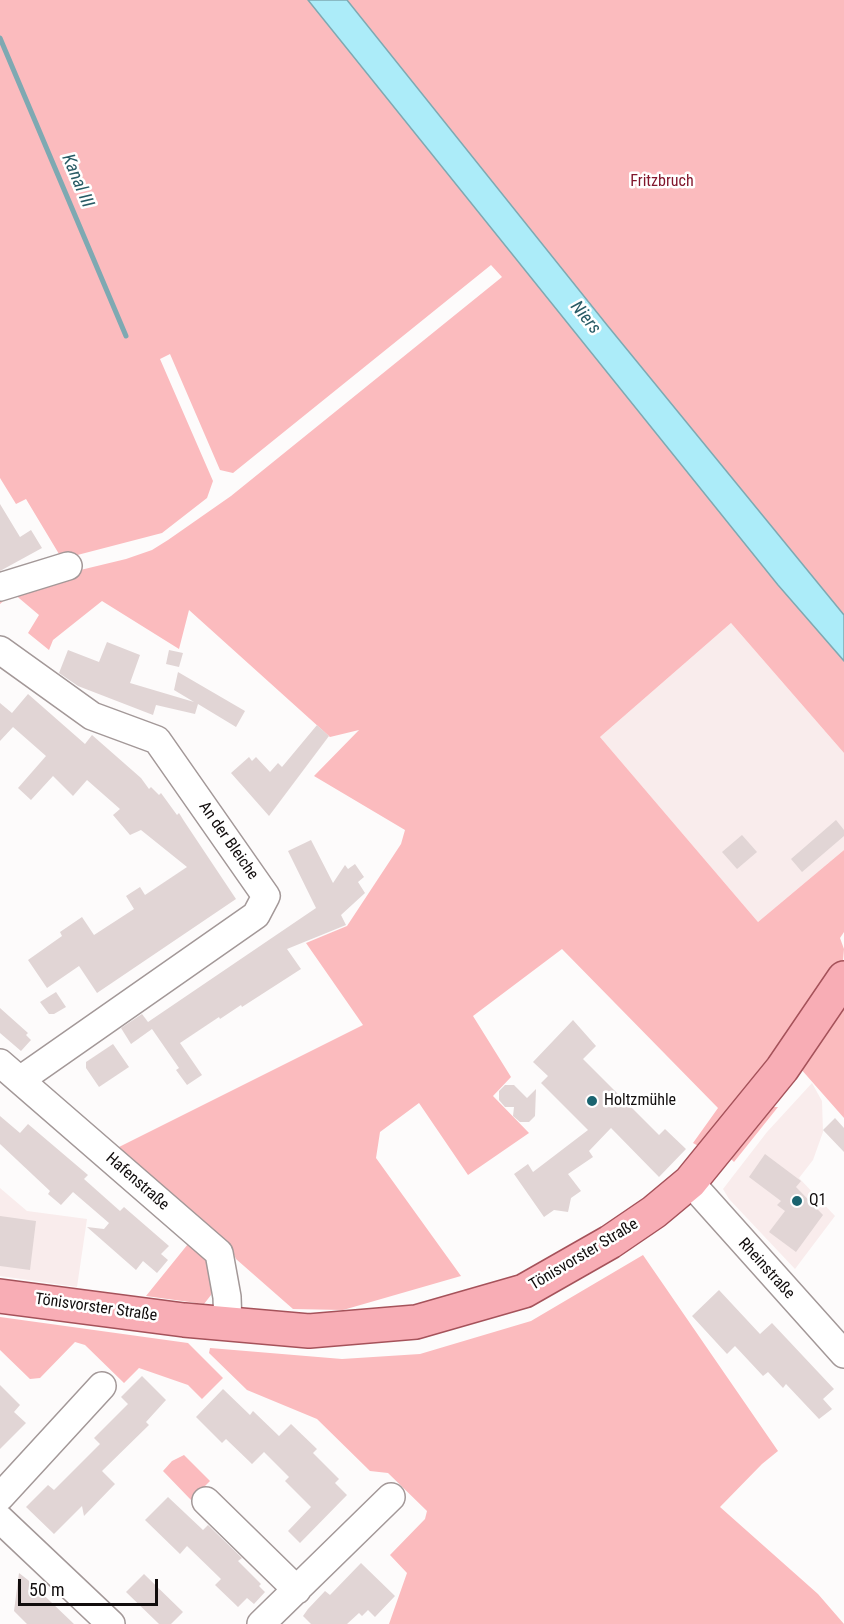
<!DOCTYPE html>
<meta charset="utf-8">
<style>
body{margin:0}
#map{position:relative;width:844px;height:1624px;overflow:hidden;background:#fdfbfb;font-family:"Roboto Condensed",sans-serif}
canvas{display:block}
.scale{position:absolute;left:18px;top:1579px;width:140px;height:27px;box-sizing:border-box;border:3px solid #110d0d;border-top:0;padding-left:8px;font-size:18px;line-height:21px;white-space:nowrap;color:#110d0d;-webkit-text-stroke:4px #fff;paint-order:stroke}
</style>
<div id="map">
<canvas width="844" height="1624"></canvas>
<div class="scale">50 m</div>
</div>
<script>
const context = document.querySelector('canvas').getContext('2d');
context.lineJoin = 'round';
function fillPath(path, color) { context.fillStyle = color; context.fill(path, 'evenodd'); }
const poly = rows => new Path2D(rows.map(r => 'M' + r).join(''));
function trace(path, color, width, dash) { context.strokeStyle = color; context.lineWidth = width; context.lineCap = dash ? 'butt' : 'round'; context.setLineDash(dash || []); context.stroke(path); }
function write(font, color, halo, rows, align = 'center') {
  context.font = font + ' "Roboto Condensed",sans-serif'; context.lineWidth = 5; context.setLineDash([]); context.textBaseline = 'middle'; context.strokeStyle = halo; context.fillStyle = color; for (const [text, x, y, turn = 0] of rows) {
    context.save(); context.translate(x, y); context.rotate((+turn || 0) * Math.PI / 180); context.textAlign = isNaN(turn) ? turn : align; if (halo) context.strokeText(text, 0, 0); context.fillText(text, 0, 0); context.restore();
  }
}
const built = poly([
 [731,623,844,753,844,850,758,922,600,737],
 [812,1083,822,1101,823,1132,813,1160,799,1178,835,1216,795,1269,729,1199,723,1189,767,1132],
 [0,1188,27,1211,87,1219,77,1287,0,1276]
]);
const green = poly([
 [0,0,844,0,844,753,731,623,600,737,758,922,844,850,844,932,840,938,844,949,843,961,777,1053,700,1147,693,1143,718,1108,562,949,473,1016,511,1077,493,1096,529,1133,468,1175,419,1103,380,1132,376,1158,461,1276,343,1310,293,1309,236,1259,231,1248,115,1149,363,1025,306,943,347,926,401,844,405,830,314,776,359,730,330,737,189,610,179,649,102,601,53,640,49,650,28,633,39,615,13,593,0,604,0,592,10,587,126,559,152,550,168,540,231,496,502,277,491,265,233,473,220,470,170,354,160,359,213,481,207,498,162,533,62,559,26,499,16,504,0,478],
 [844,1000,844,1118,800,1068],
 [771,1107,778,1107,734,1162,730,1158],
 [188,1244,208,1262,213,1279,211,1295,204,1304,146,1296],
 [643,1255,778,1451,762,1464,720,1507,818,1594,844,1624,389,1624,407,1573,390,1555,425,1519,427,1511,388,1473,370,1471,317,1419,247,1390,209,1353,210,1348,342,1359,420,1354,531,1321],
 [0,1317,188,1343,223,1378,202,1399,188,1385,139,1368,124,1383,85,1345,75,1342,40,1378,30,1379,0,1350],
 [184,1455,210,1481,191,1500,163,1471,172,1461]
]);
const water = poly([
 [308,0,347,0,607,325,844,615,844,661,778,585,308,0]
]);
const stream = poly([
 [0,38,126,336]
]);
const building = poly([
 [0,504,20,537,31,530,42,548,0,571],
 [107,642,140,655,130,683,194,702,174,690,178,672,245,711,236,727,198,704,195,714,156,705,153,715,78,686,59,673,68,650,99,662],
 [169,650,183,653,179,667,166,664],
 [28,694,85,744,92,735,141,778,149,789,151,787,159,795,161,793,177,815,179,813,184,821,236,899,97,993,79,966,47,988,28,960,62,936,60,932,82,917,94,935,134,909,126,896,140,887,145,895,187,867,141,830,130,835,113,815,120,809,87,780,73,796,53,776,31,800,18,788,46,756,13,727,0,741,0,703,12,713],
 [317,725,329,736,269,816,231,773,249,757,252,761,256,757,270,772,278,763,282,767],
 [836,820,844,830,844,836,802,872,791,859],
 [742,835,757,852,737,869,722,852],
 [311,840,333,883,345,865,348,869,355,864,364,877,358,882,365,893,341,915,346,925,287,949,301,969,242,1007,241,1005,220,1019,219,1017,180,1043,202,1075,187,1085,176,1070,179,1068,152,1029,131,1044,121,1028,142,1014,148,1022,316,908,288,851],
 [56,992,66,1007,54,1014,49,1014,40,1002],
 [0,1008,28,1033,26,1035,31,1040,21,1051,0,1033],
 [573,1020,596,1046,583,1059,659,1135,665,1129,686,1149,659,1177,611,1128,589,1151,593,1157,568,1174,581,1191,571,1198,568,1212,554,1210,544,1217,514,1174,528,1164,533,1172,588,1130,541,1083,548,1076,533,1062],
 [113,1044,129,1067,99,1087,86,1068,86,1062],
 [505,1085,514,1085,527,1098,536,1089,535,1116,529,1122,520,1122,513,1116,514,1107,505,1107,499,1100,499,1091],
 [0,1116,20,1133,28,1124,88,1175,84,1179,120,1211,124,1207,169,1246,161,1254,168,1260,157,1273,143,1261,136,1270,87,1227,104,1229,109,1223,73,1192,61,1205,48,1194,50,1191,0,1144],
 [835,1118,844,1128,844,1152,823,1130],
 [765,1154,801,1181,796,1187,823,1215,796,1252,769,1232,785,1211,777,1205,781,1201,749,1177],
 [0,1216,36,1221,30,1270,0,1266],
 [719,1290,760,1334,772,1323,834,1389,823,1399,832,1409,819,1419,786,1384,783,1388,768,1372,763,1376,735,1346,727,1354,692,1316],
 [142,1376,166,1400,146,1422,149,1425,102,1471,115,1484,84,1516,82,1506,54,1534,26,1507,48,1485,54,1490,100,1444,94,1438,128,1404,121,1397],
 [0,1385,20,1405,14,1412,26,1423,0,1449],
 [223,1389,250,1415,253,1411,279,1436,291,1424,317,1449,313,1453,339,1479,335,1483,347,1495,300,1543,288,1531,311,1507,285,1481,289,1477,264,1452,252,1464,226,1439,222,1443,196,1417],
 [168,1497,203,1530,208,1525,242,1558,238,1561,261,1584,259,1586,265,1592,254,1604,247,1598,238,1607,215,1585,221,1579,187,1546,180,1554,145,1520],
 [361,1563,395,1596,375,1617,368,1610,362,1616,359,1613,347,1624,311,1624,303,1616,308,1609,325,1591,330,1595],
 [19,1573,28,1580,74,1624,27,1624,14,1611],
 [144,1574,183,1612,171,1624,159,1624,126,1592]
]);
const minor = poly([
 [0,587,68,566],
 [0,650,92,716,157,740,266,896,256,915,20,1080],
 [0,1063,219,1253,227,1297,228,1325],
 [690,1182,844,1354],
 [0,1497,102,1386],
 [206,1501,297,1590],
 [0,1519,111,1624],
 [261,1624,391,1497]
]);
const major = poly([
 [0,1296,184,1320,309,1331,416,1322,524,1291,610,1242,654,1212,690,1182,782,1069,844,978]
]);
const markers = [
 [592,1101,6,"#1a6470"],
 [797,1201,6,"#1a6470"]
];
const parkNames = [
 ["Fritzbruch",662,182]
];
const streetNames = [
 ["An der Bleiche",228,841,55],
 ["Hafenstraße",137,1182,41],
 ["Tönisvorster Straße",584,1255,-31],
 ["Rheinstraße",766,1269,48],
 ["Tönisvorster Straße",96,1308,8]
];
const poiNames = [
 ["Holtzmühle",604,1101],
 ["Q1",809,1201]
];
const waterNames = [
 ["Kanal III",77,181,67],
 ["Niers",585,318,51]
];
fillPath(built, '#f9ecec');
fillPath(green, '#fbbbbe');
fillPath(water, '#acecf9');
trace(water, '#7ea9b2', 1.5);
trace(stream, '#7ea9b2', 5);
fillPath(building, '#e1d5d5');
trace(minor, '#a39898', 30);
trace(major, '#a5525a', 36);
trace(minor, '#fff', 27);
trace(major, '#f8adb5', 33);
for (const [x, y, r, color] of markers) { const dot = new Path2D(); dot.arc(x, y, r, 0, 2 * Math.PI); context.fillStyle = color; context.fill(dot); trace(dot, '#fff', 2); }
write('16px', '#81162c', '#fff', parkNames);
write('16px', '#110d0d', '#fff', streetNames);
write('16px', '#110d0d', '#fff', poiNames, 'left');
write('italic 18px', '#285b65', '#fff', waterNames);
</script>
